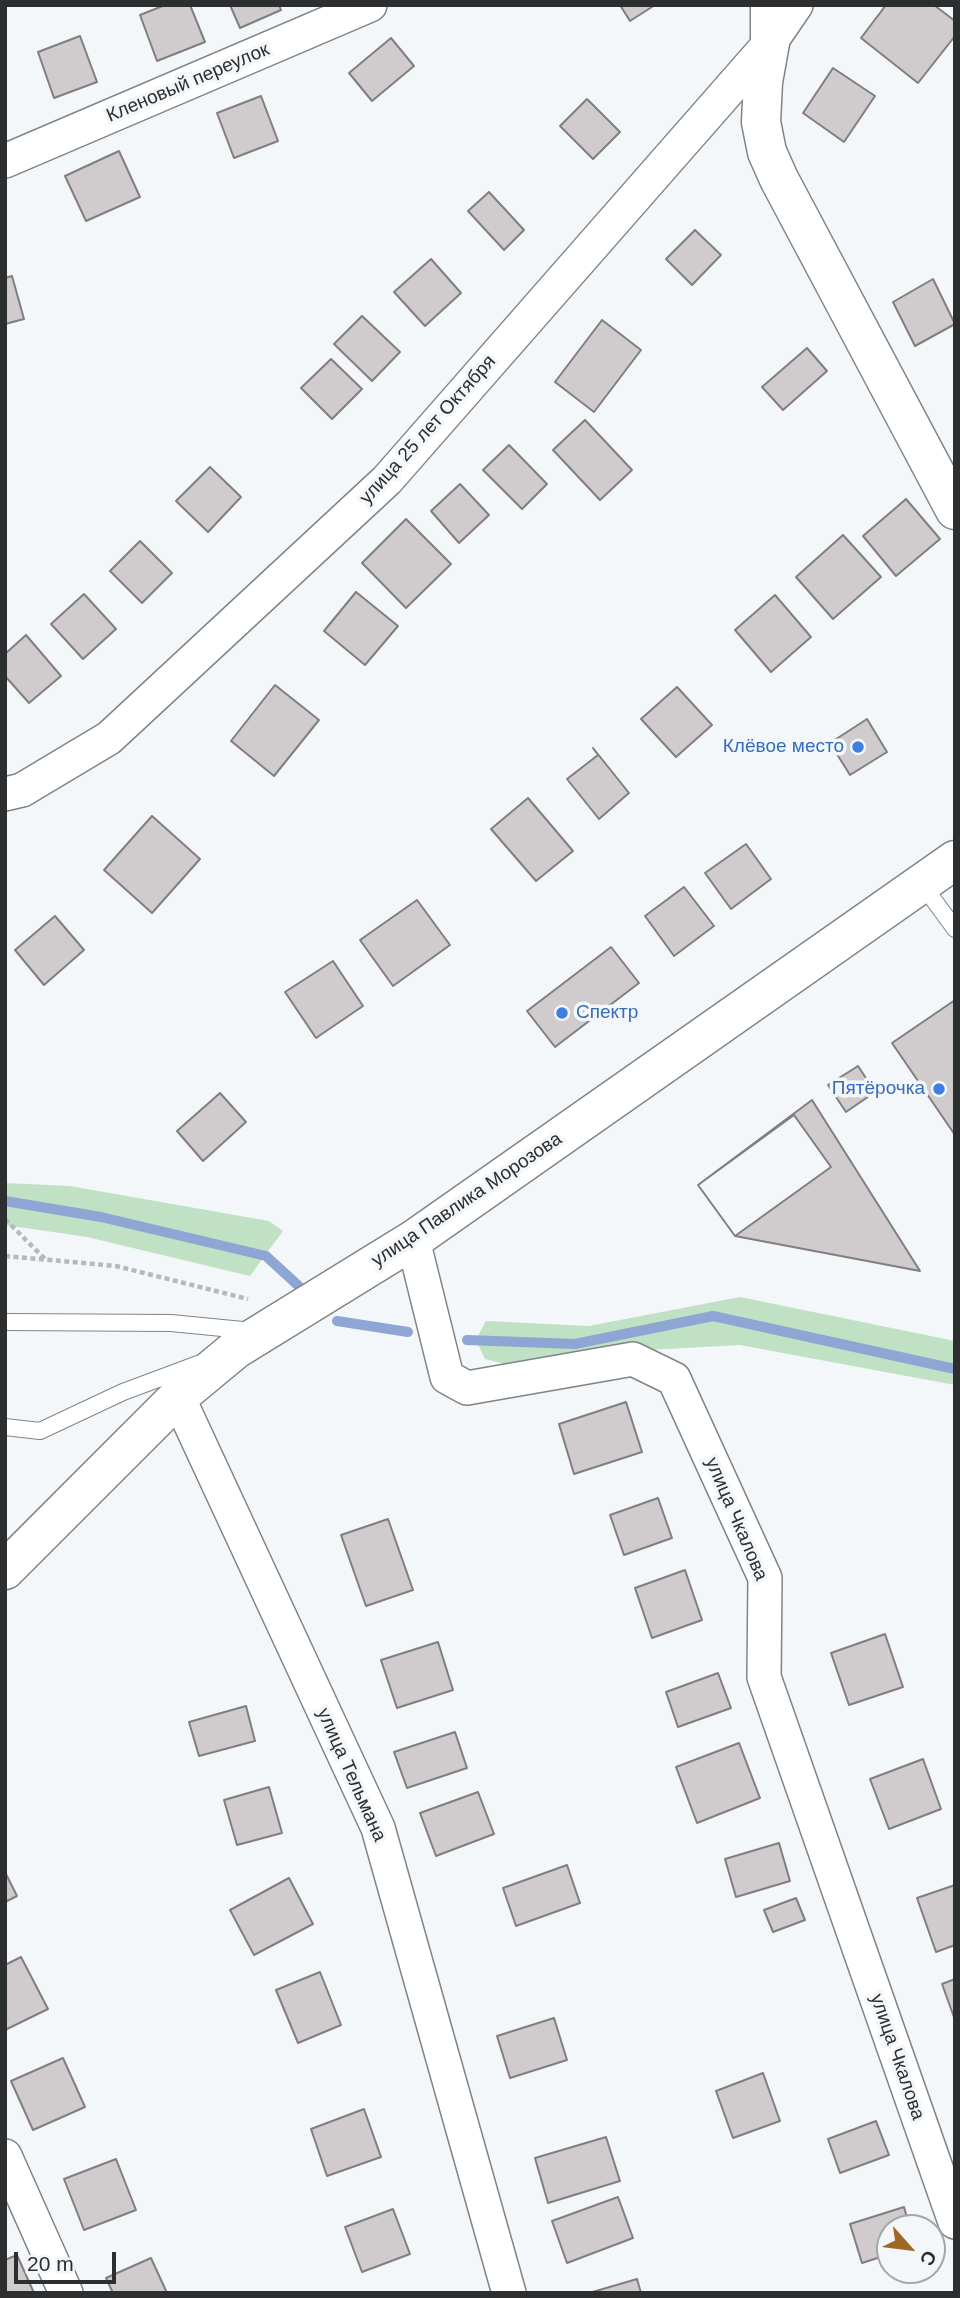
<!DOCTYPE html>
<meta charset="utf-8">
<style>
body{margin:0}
#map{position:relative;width:960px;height:2298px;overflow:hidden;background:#f3f7f9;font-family:Helvetica,sans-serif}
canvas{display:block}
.frame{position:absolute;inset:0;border:7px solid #2d2e2f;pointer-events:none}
.north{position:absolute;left:876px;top:2214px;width:70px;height:70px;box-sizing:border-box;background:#f3f7f9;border:2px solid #a4a7a8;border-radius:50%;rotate:118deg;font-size:19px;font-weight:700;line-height:28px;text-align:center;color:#2d2e2f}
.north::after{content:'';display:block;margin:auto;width:24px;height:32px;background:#a06725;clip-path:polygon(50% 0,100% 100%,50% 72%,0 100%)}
.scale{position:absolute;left:14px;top:2252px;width:102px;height:32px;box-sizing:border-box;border:4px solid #2d2e2f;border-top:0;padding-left:9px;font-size:21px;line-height:24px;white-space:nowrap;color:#2d2e2f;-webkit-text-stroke:5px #f3f7f9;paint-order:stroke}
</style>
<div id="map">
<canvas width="960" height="2298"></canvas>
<div class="frame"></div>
<div class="north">С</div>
<div class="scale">20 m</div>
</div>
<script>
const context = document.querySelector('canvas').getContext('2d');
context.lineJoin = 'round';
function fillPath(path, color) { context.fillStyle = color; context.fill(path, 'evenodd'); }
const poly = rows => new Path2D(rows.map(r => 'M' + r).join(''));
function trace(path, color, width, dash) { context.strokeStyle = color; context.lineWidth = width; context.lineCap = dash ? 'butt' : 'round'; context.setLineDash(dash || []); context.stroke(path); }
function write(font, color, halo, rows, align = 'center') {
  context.font = font + ' Helvetica,sans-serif'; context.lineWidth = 7; context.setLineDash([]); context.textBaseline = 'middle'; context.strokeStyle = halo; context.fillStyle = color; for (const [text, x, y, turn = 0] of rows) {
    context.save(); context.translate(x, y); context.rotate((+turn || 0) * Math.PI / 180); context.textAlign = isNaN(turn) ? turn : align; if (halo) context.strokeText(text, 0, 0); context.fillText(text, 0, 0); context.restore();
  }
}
const green = poly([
 [5,1183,70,1186,269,1221,283,1231,250,1276,87,1237,5,1225],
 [740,1297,955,1341,955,1385,740,1345,629,1351,512,1366,485,1359,476,1340,486,1321,589,1326]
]);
const stream = poly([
 [5,1201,101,1217,266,1256,303,1290],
 [337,1321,408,1332],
 [467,1340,575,1344,713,1316,955,1369]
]);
const building = poly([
 [165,5,190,5,205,42,157,61,140,15,165,5],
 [230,5,279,5,281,10,240,28,230,5],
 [620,5,655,5,630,21,620,5],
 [886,5,934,5,955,21,955,36,918,83,861,38,886,5],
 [80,36,97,82,54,98,38,52,80,36],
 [391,38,414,66,372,101,349,73,391,38],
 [833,68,875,96,844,142,803,113,833,68],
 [261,96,278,141,234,158,217,113,261,96],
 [587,99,620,132,593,159,560,126,587,99],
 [119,151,140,197,86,221,65,176,119,151],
 [489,192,524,230,504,250,468,211,489,192],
 [695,230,721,255,692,285,666,259,695,230],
 [431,259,461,293,425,326,394,292,431,259],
 [12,276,24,319,5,324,5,278,12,276],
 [933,279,955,324,915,346,893,302,933,279],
 [362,316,400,352,372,381,334,344,362,316],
 [602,320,641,350,594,412,555,382,602,320],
 [807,348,827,371,783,410,762,387,807,348],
 [331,359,362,389,332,419,301,388,331,359],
 [585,420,632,470,600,500,553,450,585,420],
 [509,445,547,484,522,509,483,470,509,445],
 [210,467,241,497,208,532,176,501,210,467],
 [460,484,489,515,459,543,431,511,460,484],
 [906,499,940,539,896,576,863,536,906,499],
 [406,519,451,564,406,608,362,563,406,519],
 [843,535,881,577,833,619,796,577,843,535],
 [140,541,172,573,142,603,110,571,140,541],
 [356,592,398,626,365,665,324,631,356,592],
 [84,594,116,629,83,659,51,624,84,594],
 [775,595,811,637,771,672,735,630,775,595],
 [26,635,61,676,29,703,5,676,5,654,26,635],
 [275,685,319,720,274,776,231,741,275,685],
 [677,687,712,725,676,757,641,719,677,687],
 [867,719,887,752,850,775,830,743,867,719],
 [593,748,629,793,599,819,567,779,598,755,593,748],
 [528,798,573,851,536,881,491,829,528,798],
 [152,816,200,859,152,913,104,870,152,816],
 [746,844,771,879,731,909,705,873,746,844],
 [684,887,714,926,674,956,645,916,684,887],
 [417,900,450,945,393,986,360,940,417,900],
 [55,916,84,950,44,985,15,950,55,916],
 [611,947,639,983,555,1047,527,1011,611,947],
 [333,961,363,1006,316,1038,285,992,333,961],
 [955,1000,955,1135,892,1043,955,1000],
 [858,1066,875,1092,846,1112,828,1085,858,1066],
 [220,1093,246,1122,203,1161,177,1131,220,1093],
 [812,1100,920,1271,735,1236,698,1185,812,1100],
 [794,1115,831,1167,735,1236,698,1185,794,1115],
 [626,1402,642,1452,574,1474,559,1424,626,1402],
 [658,1498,672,1538,624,1555,610,1515,658,1498],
 [388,1519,413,1590,366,1606,341,1535,388,1519],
 [685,1570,702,1620,652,1638,635,1588,685,1570],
 [885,1634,903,1687,849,1705,831,1653,885,1634],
 [438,1642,453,1690,397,1708,381,1660,438,1642],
 [718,1673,731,1708,678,1727,666,1692,718,1673],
 [246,1706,255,1741,199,1756,189,1722,246,1706],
 [455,1732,467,1768,407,1788,394,1752,455,1732],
 [739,1743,760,1798,697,1823,676,1767,739,1743],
 [923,1759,941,1809,889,1829,870,1779,923,1759],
 [269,1787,282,1833,237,1845,224,1800,269,1787],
 [478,1792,494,1834,436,1856,420,1813,478,1792],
 [779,1843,790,1881,736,1897,725,1859,779,1843],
 [567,1865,580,1903,516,1926,503,1888,567,1865],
 [5,1872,17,1896,5,1902,5,1872],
 [289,1878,313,1924,254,1955,230,1910,289,1878],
 [955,1885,955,1945,936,1952,917,1898,955,1885],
 [796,1898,805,1920,773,1932,764,1910,796,1898],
 [21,1957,48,2009,5,2030,5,1965,21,1957],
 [320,1972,341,2025,298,2043,276,1990,320,1972],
 [955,1979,955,2020,942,1984,955,1979],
 [554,2018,567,2060,510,2078,497,2036,554,2018],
 [63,2058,85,2107,33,2130,11,2081,63,2058],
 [763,2073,780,2121,733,2138,716,2091,763,2073],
 [364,2109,381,2157,327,2176,311,2129,364,2109],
 [876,2121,889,2155,840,2173,828,2139,876,2121],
 [606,2137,620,2181,548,2203,535,2158,606,2137],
 [116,2159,136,2210,84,2230,64,2179,116,2159],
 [618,2197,633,2238,567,2263,552,2221,618,2197],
 [904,2207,910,2228,890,2228,890,2254,862,2263,850,2224,904,2207],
 [393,2209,410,2254,362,2272,345,2227,393,2209],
 [17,2255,34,2293,5,2293,5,2260,17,2255],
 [151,2258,167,2293,113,2293,106,2278,151,2258],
 [637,2279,641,2293,589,2293,637,2279]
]);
const path = poly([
 [5,1219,45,1259],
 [5,1256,116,1266,248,1299]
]);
const lane = poly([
 [922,884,955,929],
 [5,1322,171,1323,253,1331],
 [5,1427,40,1431,123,1392,198,1364]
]);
const street = poly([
 [5,161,370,5],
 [5,794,22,790,109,738,387,480,770,43,796,5],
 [413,1240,447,1377,467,1388,633,1359,674,1379,765,1578,764,1677,955,2222],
 [178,1397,378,1828,509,2293],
 [5,2156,66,2293]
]);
const secondary = poly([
 [770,5,770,43,763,82,761,122,767,152,779,179,955,510],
 [5,1570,178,1397,236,1349,413,1240,955,860]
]);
const markers = [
 [858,747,7,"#3f7fe0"],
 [562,1013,7,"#3f7fe0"],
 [939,1089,7,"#3f7fe0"]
];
const streetNames = [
 ["Кленовый переулок",188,83,-23],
 ["улица 25 лет Октября",428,430,-48],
 ["улица Павлика Морозова",467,1200,-34],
 ["улица Чкалова",736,1519,67],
 ["улица Тельмана",351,1775,66],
 ["улица Чкалова",897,2057,71]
];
const shopNames = [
 ["Клёвое место",844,747],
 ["Спектр",576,1013,"left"],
 ["Пятёрочка",925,1089]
];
fillPath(green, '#c0e1c3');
trace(stream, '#8da6d3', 10);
fillPath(building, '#d0cbcd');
trace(building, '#827e7f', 2);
trace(lane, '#818486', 18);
trace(street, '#818486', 36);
trace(secondary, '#818486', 41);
trace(path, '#b6b9bb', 4.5, [5, 3.5]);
trace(lane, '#fff', 16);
trace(street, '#fff', 33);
trace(secondary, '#fff', 38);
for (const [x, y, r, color] of markers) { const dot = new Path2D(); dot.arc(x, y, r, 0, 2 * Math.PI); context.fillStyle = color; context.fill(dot); trace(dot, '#f3f7f9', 2.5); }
write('19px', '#2d2e2f', '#f3f7f9', streetNames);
write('19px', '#366cbe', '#f3f7f9', shopNames, 'right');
</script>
